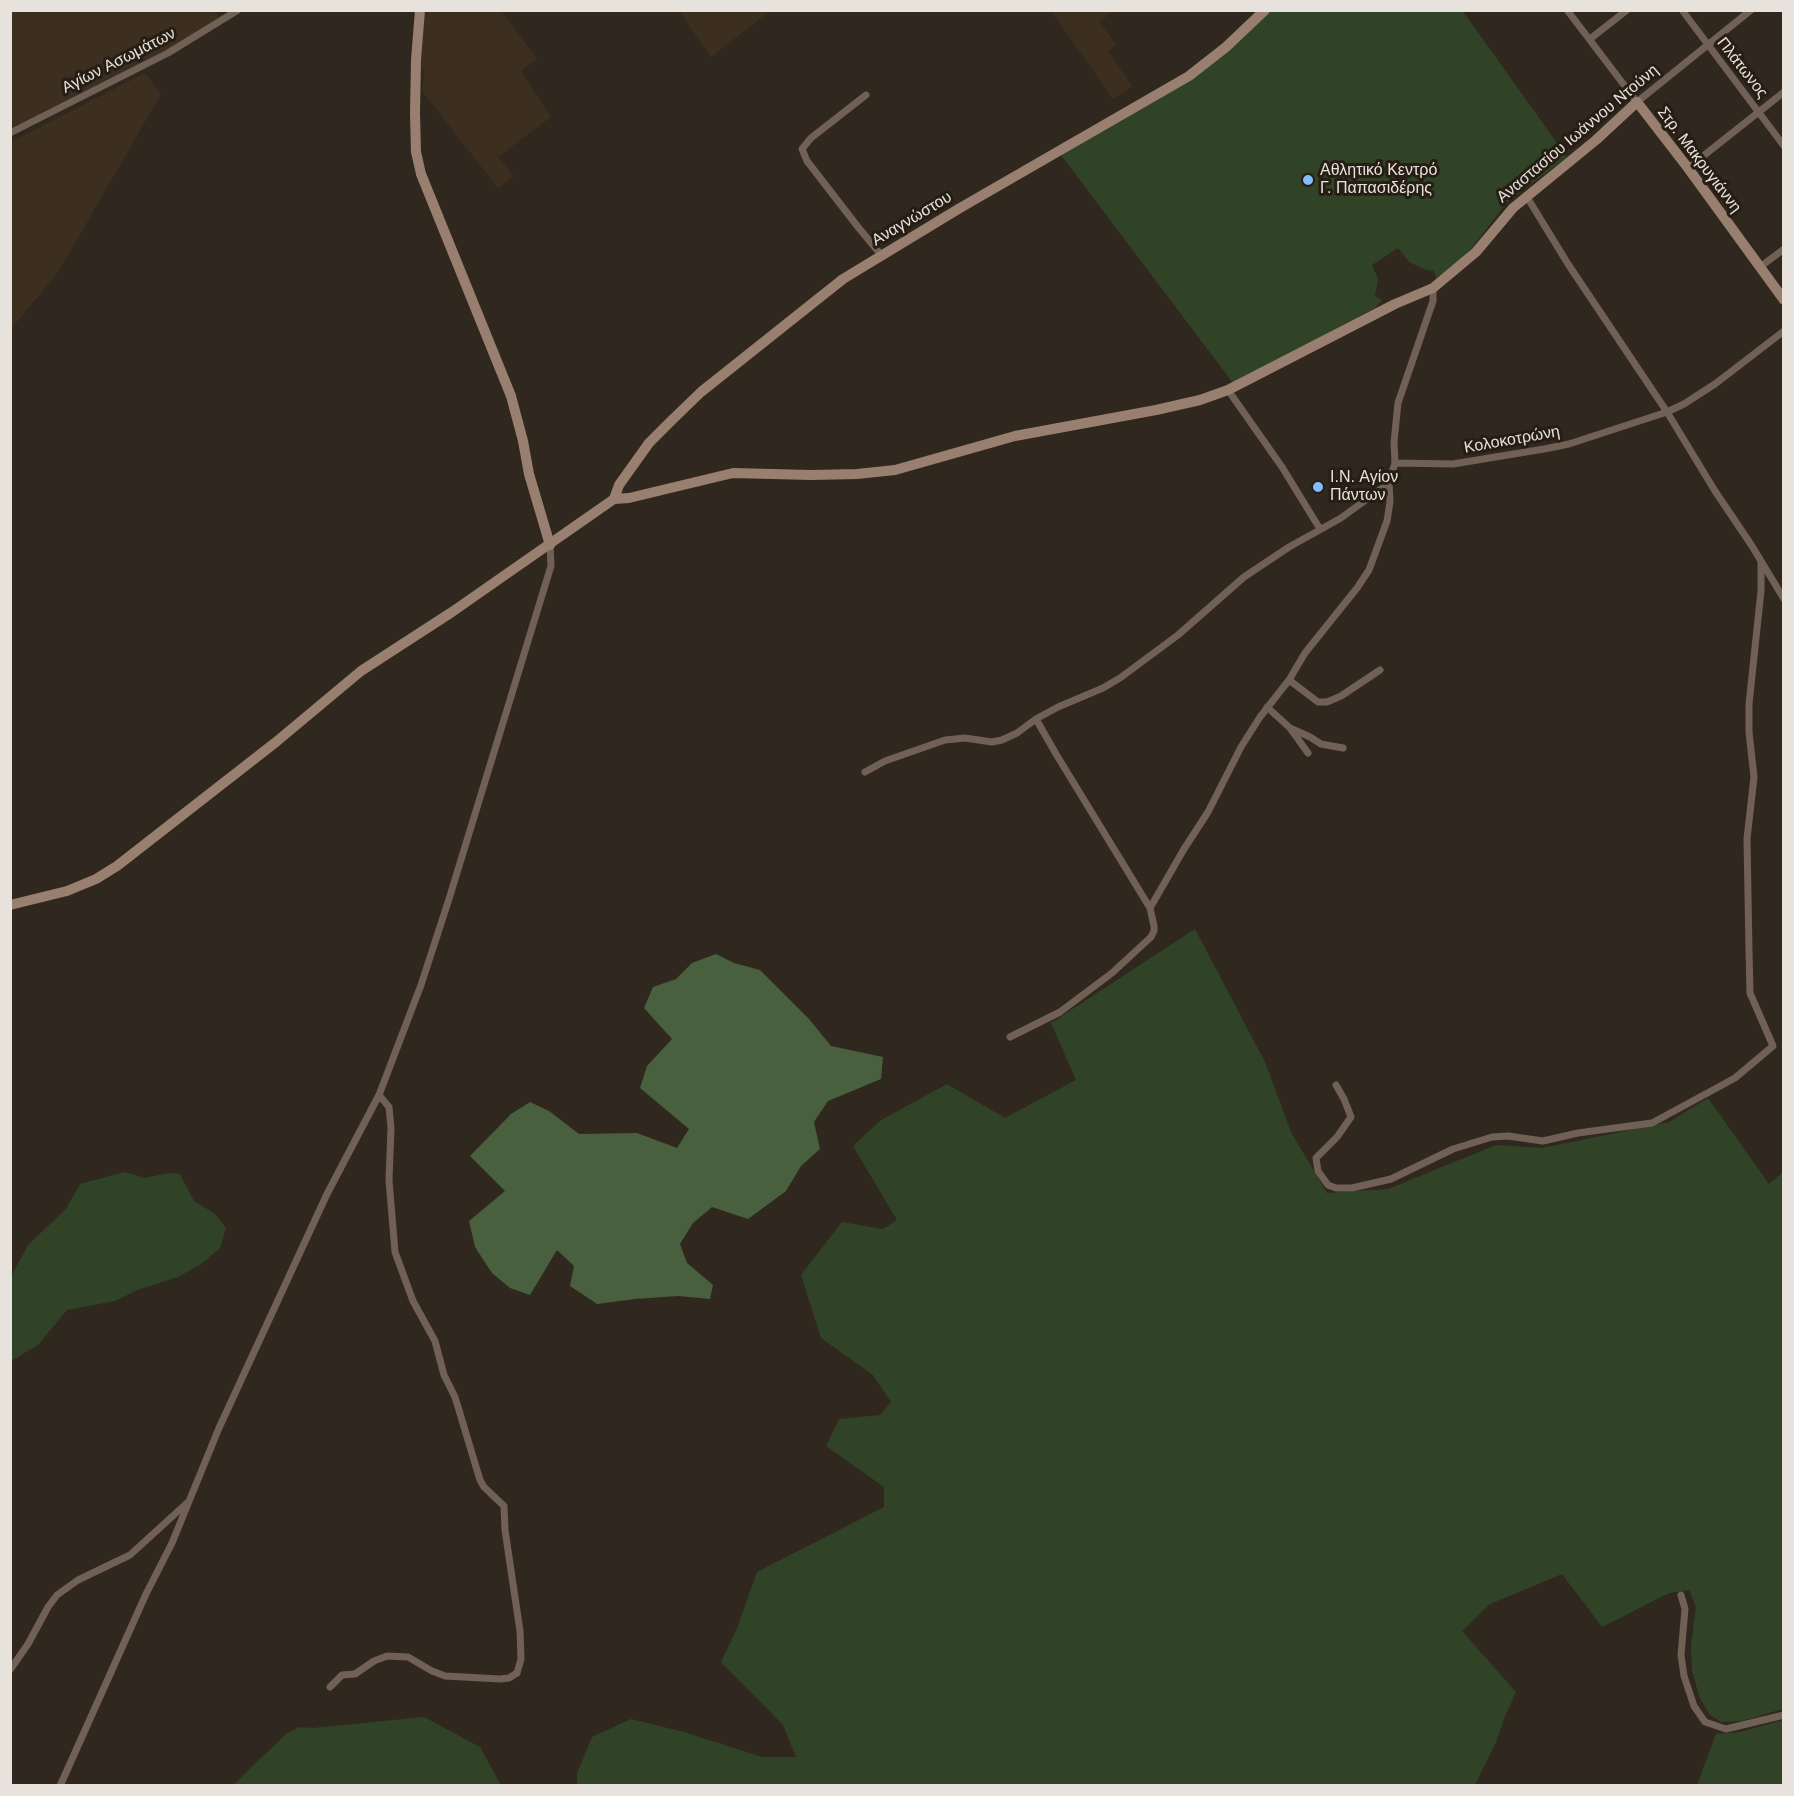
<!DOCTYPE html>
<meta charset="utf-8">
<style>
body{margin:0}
#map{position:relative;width:1794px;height:1796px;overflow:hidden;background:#30281e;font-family:Helvetica,sans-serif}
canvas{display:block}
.frame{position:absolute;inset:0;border:12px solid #e8e2dc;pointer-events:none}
</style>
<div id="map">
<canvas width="1794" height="1796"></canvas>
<div class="frame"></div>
</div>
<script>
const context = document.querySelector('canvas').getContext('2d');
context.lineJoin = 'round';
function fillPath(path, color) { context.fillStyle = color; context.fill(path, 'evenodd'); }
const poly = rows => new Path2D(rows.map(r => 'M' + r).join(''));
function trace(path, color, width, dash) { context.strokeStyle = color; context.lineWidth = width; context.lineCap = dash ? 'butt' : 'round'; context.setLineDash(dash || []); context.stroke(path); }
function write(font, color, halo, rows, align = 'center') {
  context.font = font + ' Helvetica,sans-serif'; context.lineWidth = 6; context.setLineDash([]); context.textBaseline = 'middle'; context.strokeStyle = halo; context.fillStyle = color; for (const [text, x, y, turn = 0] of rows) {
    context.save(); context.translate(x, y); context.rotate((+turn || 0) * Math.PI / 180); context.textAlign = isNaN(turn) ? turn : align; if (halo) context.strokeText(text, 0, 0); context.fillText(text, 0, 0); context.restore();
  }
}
const built = poly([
 [215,10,219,17,171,48,11,131,11,11],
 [424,11,501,11,537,59,521,71,551,117,498,157,514,176,498,188,422,91,425,71,421,68],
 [679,11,770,11,711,57],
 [1051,11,1114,11,1099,22,1116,44,1108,51,1132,86,1113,99],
 [145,73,161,94,59,271,11,329,11,142]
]);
const green = poly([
 [1462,10,1567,157,1507,202,1471,249,1448,272,1436,278,1434,271,1426,270,1409,262,1398,248,1372,265,1378,279,1375,296,1382,300,1375,308,1233,383,1061,155,1187,80,1269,11],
 [1195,929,1265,1062,1291,1132,1327,1193,1388,1189,1496,1145,1542,1148,1669,1122,1708,1098,1769,1184,1783,1172,1783,1709,1742,1721,1721,1722,1709,1714,1699,1696,1692,1670,1691,1646,1696,1607,1689,1590,1669,1593,1602,1627,1562,1574,1490,1604,1462,1631,1516,1692,1505,1716,1496,1742,1475,1785,577,1786,577,1773,592,1737,631,1719,684,1732,762,1757,796,1757,783,1725,721,1662,736,1631,757,1572,884,1507,884,1487,826,1446,839,1419,880,1415,891,1402,873,1375,821,1338,801,1275,842,1222,883,1229,897,1220,853,1146,881,1120,947,1084,1005,1118,1076,1080,1051,1023],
 [125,1172,144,1178,169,1173,180,1174,194,1201,215,1214,226,1228,220,1248,201,1264,178,1277,137,1290,115,1301,67,1310,38,1345,11,1361,11,1277,28,1245,66,1209,80,1184],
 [424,1717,480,1747,501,1785,233,1785,286,1734,299,1727,313,1728],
 [1783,1720,1783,1785,1697,1785,1716,1734,1740,1732]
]);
const forest = poly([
 [716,954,734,963,760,970,809,1019,831,1046,883,1057,881,1079,828,1101,814,1122,820,1149,801,1166,786,1191,748,1219,712,1207,693,1223,680,1244,687,1263,713,1285,710,1299,678,1296,635,1299,597,1304,570,1286,574,1266,557,1250,530,1295,510,1288,492,1273,475,1247,469,1221,505,1191,470,1156,511,1114,530,1102,549,1111,579,1134,637,1133,677,1148,689,1129,640,1088,647,1066,672,1039,644,1008,653,987,676,979,692,963]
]);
const street = poly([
 [1567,10,1637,102,1751,10],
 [1682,10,1784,146],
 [1590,39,1627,10],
 [866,95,811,138,802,149,807,161,858,227,882,256],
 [10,133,168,53,238,10],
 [1688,168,1784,92],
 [1527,197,1568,264,1667,412,1715,491,1752,546,1784,599],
 [1760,267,1784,249],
 [1433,288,1433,301,1398,403,1394,442,1395,463,1453,464,1544,449,1569,444,1667,412,1684,404,1715,384,1784,331],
 [1228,390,1282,467,1320,529],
 [1289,680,1318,702,1327,702,1341,696,1380,670],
 [1267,707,1290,728,1308,753],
 [1290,728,1310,737,1321,744,1343,748],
 [865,772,885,761,945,740,965,738,992,742,1002,740,1017,733,1036,719],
 [1150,908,1056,754,1036,719,1058,707,1103,688,1120,678,1178,635,1244,577,1289,547,1341,518,1389,483],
 [1010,1037,1060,1012,1112,973,1151,937,1154,931,1154,926,1150,908,1184,849,1208,812,1241,747,1260,717,1289,680,1305,653,1357,588,1369,570,1387,521,1390,502,1389,483,1395,463],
 [1336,1085,1344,1099,1351,1117,1337,1137,1316,1158,1318,1171,1328,1185,1336,1188,1352,1188,1391,1179,1453,1149,1492,1137,1508,1136,1543,1141,1578,1133,1652,1123,1735,1078,1773,1046,1750,993,1749,950,1747,839,1754,777,1749,732,1749,704,1761,591,1761,561],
 [1681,1595,1685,1609,1681,1655,1684,1676,1694,1706,1705,1722,1726,1729,1784,1715],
 [10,1670,28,1644,48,1607,57,1595,78,1580,130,1555,187,1503],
 [330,1687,342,1675,355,1674,374,1661,387,1656,408,1657,432,1671,445,1676,500,1679,509,1678,517,1673,521,1659,520,1631,505,1530,504,1506,484,1487,480,1480,455,1397,444,1375,435,1341,413,1301,395,1252,389,1180,391,1128,389,1107,379,1095],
 [60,1786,146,1594,172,1543,219,1428,327,1194,379,1095,421,985,449,899,551,566,550,545]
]);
const secondary = poly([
 [420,10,416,60,415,113,416,152,421,174,511,396,523,441,529,474,550,545],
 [614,499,619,485,649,443,672,420,701,392,843,279,960,208,1189,76,1226,47,1265,10],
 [10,905,67,891,96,879,117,866,276,742,361,671,452,612,614,499,629,498,733,473,811,475,857,474,895,470,1015,436,1156,410,1200,400,1228,390,1395,304,1433,288,1476,252,1513,208,1596,140,1637,102,1688,168,1784,300]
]);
const markers = [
 [1308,180,6,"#83bcfb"],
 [1318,487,6,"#83bcfb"]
];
const streetNames = [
 ["Αγίων Ασωμάτων",119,61,-27],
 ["Πλάτωνος",1742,68,52],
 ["Αναστασίου Ιωάννου Ντούνη",1578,134,-40],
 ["Στρ. Μακρυγιάννη",1699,160,53],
 ["Αναγνώστου",912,219,-31],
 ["Κολοκοτρώνη",1512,440,-10]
];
const poiNames = [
 ["Αθλητικό Κεντρό",1320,171],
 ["Γ. Παπασιδέρης",1320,189],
 ["Ι.Ν. Αγίον",1330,478],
 ["Πάντων",1330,496]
];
fillPath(built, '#3c2f20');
fillPath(green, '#304327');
fillPath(forest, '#49603e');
trace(street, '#716056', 7);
trace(secondary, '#997f6f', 10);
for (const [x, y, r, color] of markers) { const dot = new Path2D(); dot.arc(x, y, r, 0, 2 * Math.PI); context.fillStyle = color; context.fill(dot); trace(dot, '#261e15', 2); }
write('16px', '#e8e2dc', '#261e15', streetNames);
write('16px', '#e8e2dc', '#261e15', poiNames, 'left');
</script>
